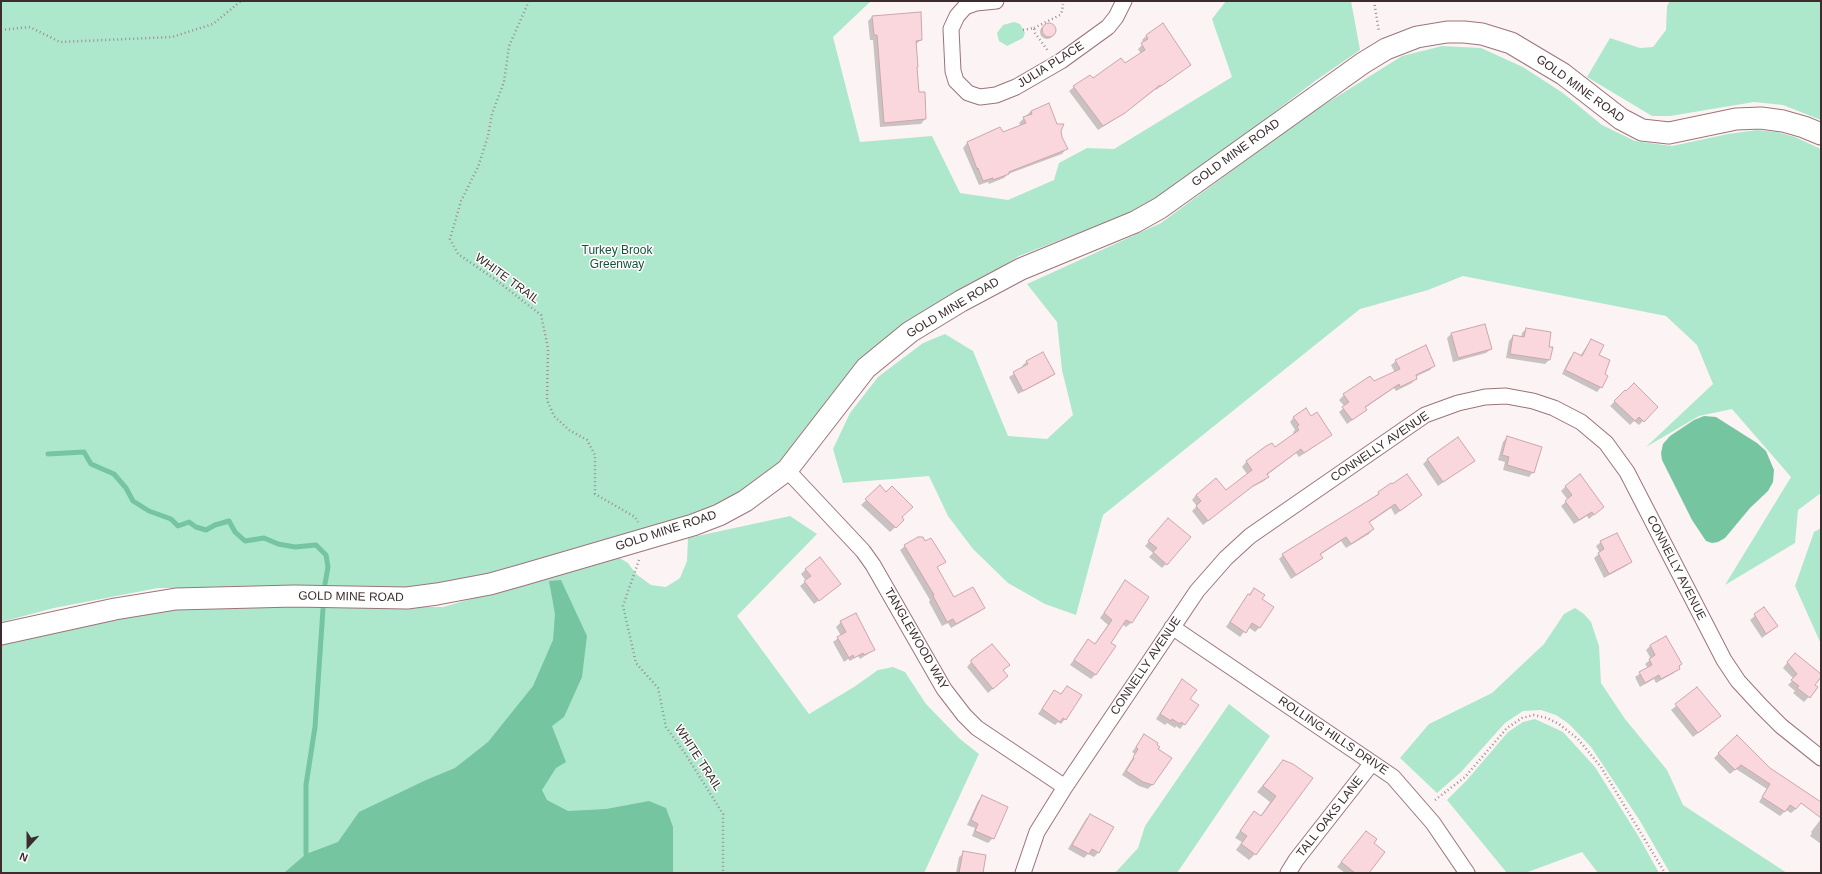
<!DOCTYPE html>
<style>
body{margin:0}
#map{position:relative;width:1822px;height:874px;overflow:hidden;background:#fcf3f4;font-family:Helvetica,sans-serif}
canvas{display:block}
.frame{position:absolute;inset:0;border:2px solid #3c2c2e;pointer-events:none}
.north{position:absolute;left:8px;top:826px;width:40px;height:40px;-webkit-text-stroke:3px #fff;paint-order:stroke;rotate:201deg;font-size:11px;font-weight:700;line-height:16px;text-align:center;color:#3c2c2e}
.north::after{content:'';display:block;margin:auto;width:14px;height:18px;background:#3c2c2e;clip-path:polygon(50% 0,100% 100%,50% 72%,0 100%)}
</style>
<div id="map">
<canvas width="1822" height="874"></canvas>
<div class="frame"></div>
<div class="north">N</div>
</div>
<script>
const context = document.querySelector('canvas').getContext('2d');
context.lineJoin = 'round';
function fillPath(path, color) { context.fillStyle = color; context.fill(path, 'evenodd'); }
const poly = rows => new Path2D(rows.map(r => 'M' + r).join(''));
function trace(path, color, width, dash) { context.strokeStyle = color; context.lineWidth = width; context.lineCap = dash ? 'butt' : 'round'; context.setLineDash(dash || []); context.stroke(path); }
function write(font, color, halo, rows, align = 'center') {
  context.font = font + ' Helvetica,sans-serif'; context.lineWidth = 3; context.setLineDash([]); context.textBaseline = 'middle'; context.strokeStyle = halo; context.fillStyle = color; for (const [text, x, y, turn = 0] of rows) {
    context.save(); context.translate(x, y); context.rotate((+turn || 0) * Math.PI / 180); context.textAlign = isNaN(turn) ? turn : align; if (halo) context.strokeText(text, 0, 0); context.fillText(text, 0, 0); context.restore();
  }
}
const green = poly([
 [1,1,871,1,833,37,860,142,932,136,960,193,1008,200,1054,180,1059,163,1087,148,1114,149,1232,77,1212,19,1226,1,1351,1,1360,50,1315,81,1156,203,1019,256,916,320,782,463,726,501,693,516,492,576,406,588,158,588,54,608,1,622],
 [1670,1,1821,1,1821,120,1783,105,1754,102,1670,116,1652,116,1587,77,1610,38,1640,48,1653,47,1666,30,1667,6],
 [1014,22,1020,24,1025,33,1023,38,1007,46,999,41,997,33,1003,25],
 [1442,46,1481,48,1523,67,1563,93,1602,125,1635,141,1672,146,1728,134,1757,130,1777,132,1795,137,1821,149,1821,493,1798,510,1795,543,1725,585,1791,477,1732,409,1699,416,1646,447,1713,384,1697,345,1666,316,1463,276,1428,290,1360,309,1103,515,1076,615,1045,604,1008,583,973,549,948,516,929,476,843,483,833,449,850,413,878,377,923,343,945,334,973,351,1008,436,1047,439,1073,415,1062,370,1057,322,1027,284,1161,223,1306,116,1402,56],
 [790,516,817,534,737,616,809,714,854,687,878,670,893,667,905,672,926,704,960,739,979,754,924,873,1,873,1,640,159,606,443,607,618,557,628,563,636,574,651,585,666,587,680,578,687,561,688,538],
 [1821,528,1821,644,1795,586,1814,532],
 [1575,608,1584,614,1591,622,1599,646,1601,683,1625,719,1667,770,1683,805,1787,873,1670,873,1640,821,1591,747,1569,724,1556,715,1541,710,1523,711,1505,723,1461,772,1437,793,1400,758,1429,724,1492,693,1544,644,1564,614],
 [1229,704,1270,736,1177,873,1115,873,1138,848,1145,826],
 [1535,719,1563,732,1595,767,1639,837,1659,873,1598,873,1582,852,1525,873,1507,873,1447,800,1467,780,1508,732,1523,722]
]);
const water = poly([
 [1704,416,1716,417,1757,443,1766,451,1774,470,1773,482,1768,491,1750,508,1725,538,1718,542,1712,543,1706,541,1692,520,1662,460,1661,453,1663,444,1670,436,1694,420],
 [561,580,587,636,582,677,564,717,552,726,566,762,556,768,542,790,547,800,568,811,606,809,649,801,666,808,673,827,673,873,284,873,306,854,338,842,359,812,426,780,455,768,488,742,533,686,553,640,555,614,549,581]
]);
const shadow = poly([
 [872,17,921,40,916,44,918,93,925,119,921,124,880,127,873,40,870,40,868,21],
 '1040 32a7 7 0 1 1 14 0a7 7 0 1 1-14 0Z',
 [1146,36,1185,69,1156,90,1156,89,1126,112,1098,130,1069,91,1074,87,1125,64,1141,54,1138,49,1144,43,1142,40],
 [1031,111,1056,125,1060,131,1061,137,1066,149,1062,154,1008,174,1004,178,989,184,988,182,979,185,963,148,967,143,1000,128,1003,134,1021,126,1019,123],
 [1526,329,1548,348,1550,359,1545,364,1506,358,1509,341,1513,336,1521,338,1522,333],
 [1451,334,1491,349,1486,353,1453,362,1447,338],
 [1591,340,1598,355,1601,387,1597,392,1562,374,1570,358,1575,353,1580,356],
 [1027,361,1054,374,1049,378,1018,394,1009,377,1023,368,1022,366],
 [1396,361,1434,365,1430,370,1415,377,1416,378,1412,383,1396,391,1394,388,1365,408,1366,410,1361,414,1347,424,1339,412,1345,407,1339,400,1344,395,1395,373,1391,365],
 [1625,391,1657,407,1639,425,1634,421,1630,425,1610,406],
 [1294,417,1311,418,1331,435,1299,457,1296,453,1267,475,1268,477,1264,481,1247,490,1203,525,1192,511,1197,506,1192,500,1196,495,1226,491,1247,474,1242,467,1246,462,1266,447,1275,448,1294,435,1293,432,1295,430,1290,422],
 [1507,437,1533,472,1529,477,1503,470,1505,462,1498,460,1503,442],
 [1428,459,1473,461,1438,486,1423,464],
 [1391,484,1421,495,1395,515,1391,508,1369,523,1373,529,1369,534,1346,548,1341,541,1320,555,1321,558,1317,562,1291,579,1279,559,1283,555,1374,497],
 [1566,486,1603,507,1589,519,1587,516,1574,524,1561,506,1568,500,1561,491],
 [880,487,903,520,890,532,861,505],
 [1164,524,1166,564,1162,568,1149,557,1153,553,1145,546],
 [1601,542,1631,562,1626,566,1604,578,1594,558,1600,553,1596,546],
 [905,546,944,562,936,568,953,599,984,608,979,612,951,628,948,623,942,626,929,602,930,600,900,550],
 [806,569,840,584,814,604,800,586,806,581,801,574],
 [1125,582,1148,597,1131,623,1126,627,1122,624,1109,644,1096,674,1091,679,1070,665,1084,645,1088,641,1094,645,1108,625,1100,618],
 [1254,589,1260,599,1259,628,1255,632,1248,627,1240,637,1226,627,1244,600],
 [1764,608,1777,626,1762,638,1750,620],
 [856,614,874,650,860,659,858,656,850,661,848,659,844,662,833,642,841,636,836,627,841,622],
 [1650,646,1681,664,1674,673,1656,683,1654,679,1640,687,1635,677,1648,668,1645,664,1651,659,1646,650],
 [1790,659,1821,675,1813,685,1817,688,1804,702,1793,693,1795,691,1788,685,1794,679,1783,668],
 [972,661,1008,665,1002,671,1002,681,988,693,967,667],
 [1182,680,1189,699,1184,724,1180,729,1176,726,1175,728,1167,723,1165,725,1156,719],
 [1067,687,1065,719,1061,724,1058,722,1055,725,1038,714,1054,691,1060,695],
 [1697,689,1720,716,1693,737,1671,710],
 [1144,735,1152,785,1148,789,1139,786,1122,775,1135,754,1132,752],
 [1737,736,1796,809,1791,813,1786,810,1780,816,1759,802,1767,789,1736,769,1730,774,1714,758],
 [1283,761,1293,765,1255,854,1249,860,1236,850,1242,842,1235,838,1248,819,1254,813,1260,817,1270,802,1257,792],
 [983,796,993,838,988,843,972,836,975,828,967,825,978,801],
 [1090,815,1098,853,1094,857,1088,854,1084,858,1068,849,1086,819],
 [1821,819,1821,844,1810,836,1812,833,1811,832],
 [1362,836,1372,843,1368,873,1345,873,1337,867],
 [964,853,982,873,956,873,959,857]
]);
const stream = poly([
 [48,454,84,452,91,464,114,474,126,488,133,501,149,511,171,519,178,526,189,522,196,527,206,530,215,525,229,521,235,532,245,541,264,538,278,544,295,547,316,545,326,555,328,567,325,584],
 [306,854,306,785,315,727,323,609]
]);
const building = poly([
 [921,12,922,40,916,41,918,67,917,67,919,92,925,92,926,119,884,123,877,35,874,35,872,16,921,12],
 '1042 30a7 7 0 1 1 14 0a7 7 0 1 1-14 0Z',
 [1163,23,1191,65,1161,86,1160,85,1125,113,1103,126,1073,86,1090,75,1093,78,1121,58,1125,63,1145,50,1141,43,1148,39,1146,35,1163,23],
 [1049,103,1057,124,1064,124,1061,131,1062,137,1068,149,1009,172,1009,174,993,180,993,178,983,181,978,168,977,169,967,142,1000,127,1003,132,1026,123,1023,117,1032,114,1031,111,1049,103],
 [1485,324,1492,349,1458,358,1451,333,1485,324],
 [1526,328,1551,332,1549,347,1553,347,1550,360,1510,354,1513,335,1524,337,1526,328],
 [1591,339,1604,345,1599,355,1610,360,1605,374,1608,376,1602,388,1565,370,1574,352,1582,356,1591,339],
 [1426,345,1435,366,1416,375,1417,379,1400,387,1399,384,1365,407,1367,410,1352,420,1342,407,1349,402,1343,394,1370,376,1374,381,1400,369,1395,360,1426,345],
 [1043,352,1055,374,1023,391,1013,372,1028,364,1026,361,1043,352],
 [1634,383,1658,407,1644,422,1639,417,1635,421,1614,401,1625,390,1626,391,1634,383],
 [1306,408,1311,416,1317,412,1332,435,1304,453,1301,449,1278,466,1267,474,1269,477,1253,486,1208,521,1196,506,1201,501,1196,495,1216,478,1226,490,1252,470,1246,461,1266,446,1272,443,1275,447,1299,430,1297,427,1299,425,1293,417,1306,408],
 [1507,436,1542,447,1534,473,1507,465,1509,457,1502,455,1507,436],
 [1458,437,1475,461,1443,482,1427,459,1458,437],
 [1407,474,1422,495,1400,511,1395,504,1369,522,1374,529,1351,544,1346,537,1320,554,1323,558,1296,575,1282,554,1358,507,1379,494,1378,492,1391,483,1392,484,1407,474],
 [1580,474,1604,507,1594,515,1592,512,1579,520,1565,501,1572,495,1565,486,1580,474],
 [880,485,886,492,892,486,913,507,902,517,904,520,896,528,865,499,880,485],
 [1168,518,1191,537,1167,565,1153,552,1157,548,1148,541,1168,518],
 [1617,533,1632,562,1609,574,1598,553,1604,549,1600,541,1617,533],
 [918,537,923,537,925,541,931,538,946,562,937,567,954,597,973,587,985,608,956,624,953,619,947,622,933,596,934,595,904,545,918,537],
 [820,557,841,584,819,601,804,581,811,576,805,569,820,557],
 [1125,580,1149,597,1132,623,1126,620,1111,643,1116,646,1096,675,1074,660,1088,639,1095,644,1112,620,1104,613,1125,580],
 [1254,588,1265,595,1262,599,1274,607,1260,628,1252,623,1246,633,1230,622,1248,594,1250,595,1254,588],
 [1764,607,1778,626,1766,634,1754,614,1764,607],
 [856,613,875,650,864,655,863,653,854,658,853,655,849,658,837,637,846,632,840,621,856,613],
 [1666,636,1682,664,1679,666,1680,669,1661,679,1659,675,1645,683,1639,672,1652,665,1649,659,1655,655,1650,645,1666,636],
 [992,644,1010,665,1003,670,1008,676,993,689,971,662,971,660,992,644],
 [1795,653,1821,674,1821,677,1815,685,1818,687,1810,698,1797,688,1799,686,1791,680,1797,674,1787,662,1795,653],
 [1182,679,1197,690,1190,699,1199,705,1185,725,1181,722,1180,724,1172,719,1171,721,1160,714,1182,679],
 [1067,686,1082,695,1066,720,1063,718,1060,722,1042,709,1054,690,1061,694,1067,686],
 [1697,687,1721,716,1698,733,1675,704,1697,687],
 [1144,734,1158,743,1157,745,1160,747,1158,749,1172,758,1153,785,1143,782,1126,771,1134,758,1133,757,1138,749,1136,747,1144,734],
 [1737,735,1770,768,1821,802,1821,818,1801,803,1796,809,1790,805,1785,812,1762,797,1770,784,1741,765,1735,770,1718,753,1737,735],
 [1283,760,1293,764,1313,778,1256,855,1241,844,1247,836,1240,831,1254,811,1261,816,1276,796,1263,786,1283,760],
 [982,795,1008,807,994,839,975,831,978,824,971,820,982,795],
 [1090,814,1114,827,1099,853,1092,849,1089,854,1072,845,1090,814],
 [1366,831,1377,839,1374,843,1385,852,1369,873,1355,873,1341,862,1366,831],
 [963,851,986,855,983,873,959,873,963,851]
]);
const path = poly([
 [529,1,509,46,504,82,492,114,488,136,478,167,461,201,450,239,458,254,496,280,541,315,548,348,547,400,554,416,569,430,587,440,595,455,595,494,635,517,638,522],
 [1374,1,1379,32],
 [1034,28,1060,15,1062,11,1063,4],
 [1,30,30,27,60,42,172,37,213,24,241,1],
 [1023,30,1034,28,1035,33,1048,51],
 [639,560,623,606,636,663,658,688,666,727,686,755,723,814,723,873],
 [1435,800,1465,777,1507,728,1522,718,1534,715,1547,718,1559,724,1578,739,1601,767,1665,873]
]);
const street = poly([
 [996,1,976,3,965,7,957,16,951,29,953,71,956,81,968,93,980,97,996,95,1016,87,1061,61,1108,27,1116,17,1124,1],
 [787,470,863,551,873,565,944,689,964,715,977,728,1065,787],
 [1172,627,1393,777,1433,823,1467,873],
 [1023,873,1037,832,1065,787,1197,591,1226,558,1250,536,1425,415,1458,403,1485,397,1506,396,1533,401,1554,408,1581,422,1606,443,1627,472,1724,660,1738,681,1761,706,1781,726,1821,758],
 [1288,873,1296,860,1372,763]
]);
const secondary = poly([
 [1,634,115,609,176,599,294,596,407,598,437,594,490,584,522,575,693,525,719,515,745,501,787,470,866,368,910,332,961,301,1021,269,1135,222,1160,208,1363,63,1386,49,1417,37,1447,32,1464,32,1482,34,1511,43,1563,74,1621,119,1642,130,1669,133,1736,119,1761,118,1783,121,1804,127,1821,134]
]);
const streetNames = [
 ["JULIA PLACE",1051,65,-32],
 ["GOLD MINE ROAD",1580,89,36],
 ["GOLD MINE ROAD",1236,153,-36],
 ["WHITE TRAIL",507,279,36],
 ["GOLD MINE ROAD",953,308,-31],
 ["CONNELLY AVENUE",1380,447,-34],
 ["GOLD MINE ROAD",666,531,-18],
 ["CONNELLY AVENUE",1676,568,63],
 ["GOLD MINE ROAD",351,597,1],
 ["TANGLEWOOD WAY",916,639,60],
 ["CONNELLY AVENUE",1146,666,-56],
 ["ROLLING HILLS DRIVE",1333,736,34],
 ["WHITE TRAIL",698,758,57],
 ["TALL OAKS LANE",1330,817,-52]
];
const parkNames = [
 ["Turkey Brook",617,251],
 ["Greenway",617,265]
];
fillPath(green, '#aee8cc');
fillPath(water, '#75c5a1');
fillPath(shadow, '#0003');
trace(stream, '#75c5a1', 5);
fillPath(building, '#f9d7dc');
trace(building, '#cda5ab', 1);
trace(street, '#9b747a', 17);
trace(secondary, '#9b747a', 23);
trace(path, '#9a8d8f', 2.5, [1, 3]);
trace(street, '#fff', 15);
trace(secondary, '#fff', 21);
write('12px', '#3c2c2e', '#fff', streetNames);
write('12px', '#12523a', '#fff', parkNames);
</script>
